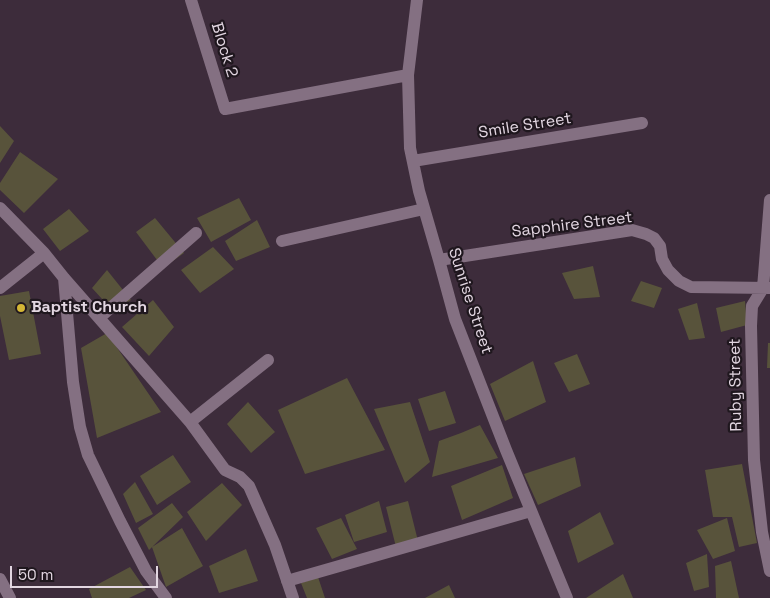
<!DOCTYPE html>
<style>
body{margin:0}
#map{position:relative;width:770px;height:598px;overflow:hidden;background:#3d2c3b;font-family:"Space Grotesk",sans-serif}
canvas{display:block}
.scale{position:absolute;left:10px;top:566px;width:148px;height:22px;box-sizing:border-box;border:2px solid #e2d6e1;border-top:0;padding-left:6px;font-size:15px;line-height:18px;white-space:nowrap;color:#e2d6e1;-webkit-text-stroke:4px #1f171e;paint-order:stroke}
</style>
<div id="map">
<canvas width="770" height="598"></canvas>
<div class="scale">50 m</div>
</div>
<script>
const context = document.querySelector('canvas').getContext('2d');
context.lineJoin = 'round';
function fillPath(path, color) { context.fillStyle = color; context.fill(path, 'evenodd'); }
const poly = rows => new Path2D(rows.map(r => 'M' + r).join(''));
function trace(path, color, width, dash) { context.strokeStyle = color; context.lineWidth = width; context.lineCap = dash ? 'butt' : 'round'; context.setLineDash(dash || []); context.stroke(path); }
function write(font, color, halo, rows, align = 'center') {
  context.font = font + ' "Space Grotesk",sans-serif'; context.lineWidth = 4.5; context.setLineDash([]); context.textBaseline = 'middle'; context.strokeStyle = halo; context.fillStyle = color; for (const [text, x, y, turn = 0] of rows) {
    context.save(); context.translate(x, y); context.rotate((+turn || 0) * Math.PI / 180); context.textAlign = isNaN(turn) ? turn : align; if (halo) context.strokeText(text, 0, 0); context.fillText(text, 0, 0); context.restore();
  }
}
const building = poly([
 [0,126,14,141,0,163],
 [20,152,58,179,24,213,0,190,0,183],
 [239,198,251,220,211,242,197,218],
 [69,209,89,231,60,251,43,229],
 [155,218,184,253,163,268,136,232],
 [257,220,270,247,236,261,225,241],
 [213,247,234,269,200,293,181,270],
 [593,266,600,297,574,299,562,273],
 [107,270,131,300,113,311,92,288],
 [641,281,662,288,654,308,631,301],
 [29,291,41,354,9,360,0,316,0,296],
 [153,300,174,327,149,356,122,327],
 [745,301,747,325,721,332,716,308],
 [697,303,705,338,689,340,678,309],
 [107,333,161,412,97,438,81,348],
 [768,343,770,343,770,368,767,368],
 [577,354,590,384,569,392,554,363],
 [533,361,546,402,505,421,490,384],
 [347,378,385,450,305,474,278,410],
 [445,391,456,423,429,431,418,399],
 [248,402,275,432,251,453,227,424],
 [410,402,430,462,405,483,374,409],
 [480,425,498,458,432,477,439,441,461,433],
 [173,455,191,482,157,505,140,476],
 [575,457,581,486,538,505,524,474],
 [742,464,757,543,739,547,732,517,713,517,705,470],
 [502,465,513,498,462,520,451,486],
 [135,482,153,514,136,523,123,494],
 [222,483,242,505,206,541,187,512],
 [379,501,387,532,354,542,345,515],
 [408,501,418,541,396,547,386,507],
 [172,503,183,517,149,550,138,528],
 [600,512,614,544,578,563,568,531],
 [341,518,357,549,332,559,316,528],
 [727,518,735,551,713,559,697,530],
 [182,528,203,566,166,587,152,547],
 [246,549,258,581,219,593,209,566],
 [707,554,709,587,694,591,686,563],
 [731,561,739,598,716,598,715,566],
 [130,567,146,590,129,598,92,598,89,589],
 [623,574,633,598,586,598],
 [318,577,325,598,307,598,301,583],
 [449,585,455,598,425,598]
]);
const minor = poly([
 [191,0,225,109,408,75],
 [417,0,408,75,410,148,419,191,439,260,455,319,506,450,567,598],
 [413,161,642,123],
 [770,200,763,288,752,306,751,326,754,460,762,532,770,571],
 [0,208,44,253,64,278,190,422,225,470,240,477,249,486,275,545,293,598],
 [282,241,424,209],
 [439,260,632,230,646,234,654,238,660,246,662,259,668,270,679,281,691,287,770,288],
 [64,278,73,382,80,427,88,455,120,521,146,571,166,598],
 [0,288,44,253],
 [99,318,196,233],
 [190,422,268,360],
 [0,579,10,598],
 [287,581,531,511]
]);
const markers = [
 [21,308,5,"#d3b635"]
];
const streetNames = [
 ["Block 2",224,50,73],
 ["Smile Street",525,126,-9],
 ["Sapphire Street",572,225,-7],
 ["Sunrise Street",470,301,72],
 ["Ruby Street",736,385,-91]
];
const poiNames = [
 ["Baptist Church",31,308]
];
fillPath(building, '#58533b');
trace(minor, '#847082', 12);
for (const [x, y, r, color] of markers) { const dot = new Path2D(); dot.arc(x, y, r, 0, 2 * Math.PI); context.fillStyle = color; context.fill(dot); trace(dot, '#1f171e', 2); }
write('16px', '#e2d6e1', '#1f171e', streetNames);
write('bold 16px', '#e2d6e1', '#1f171e', poiNames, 'left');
</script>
